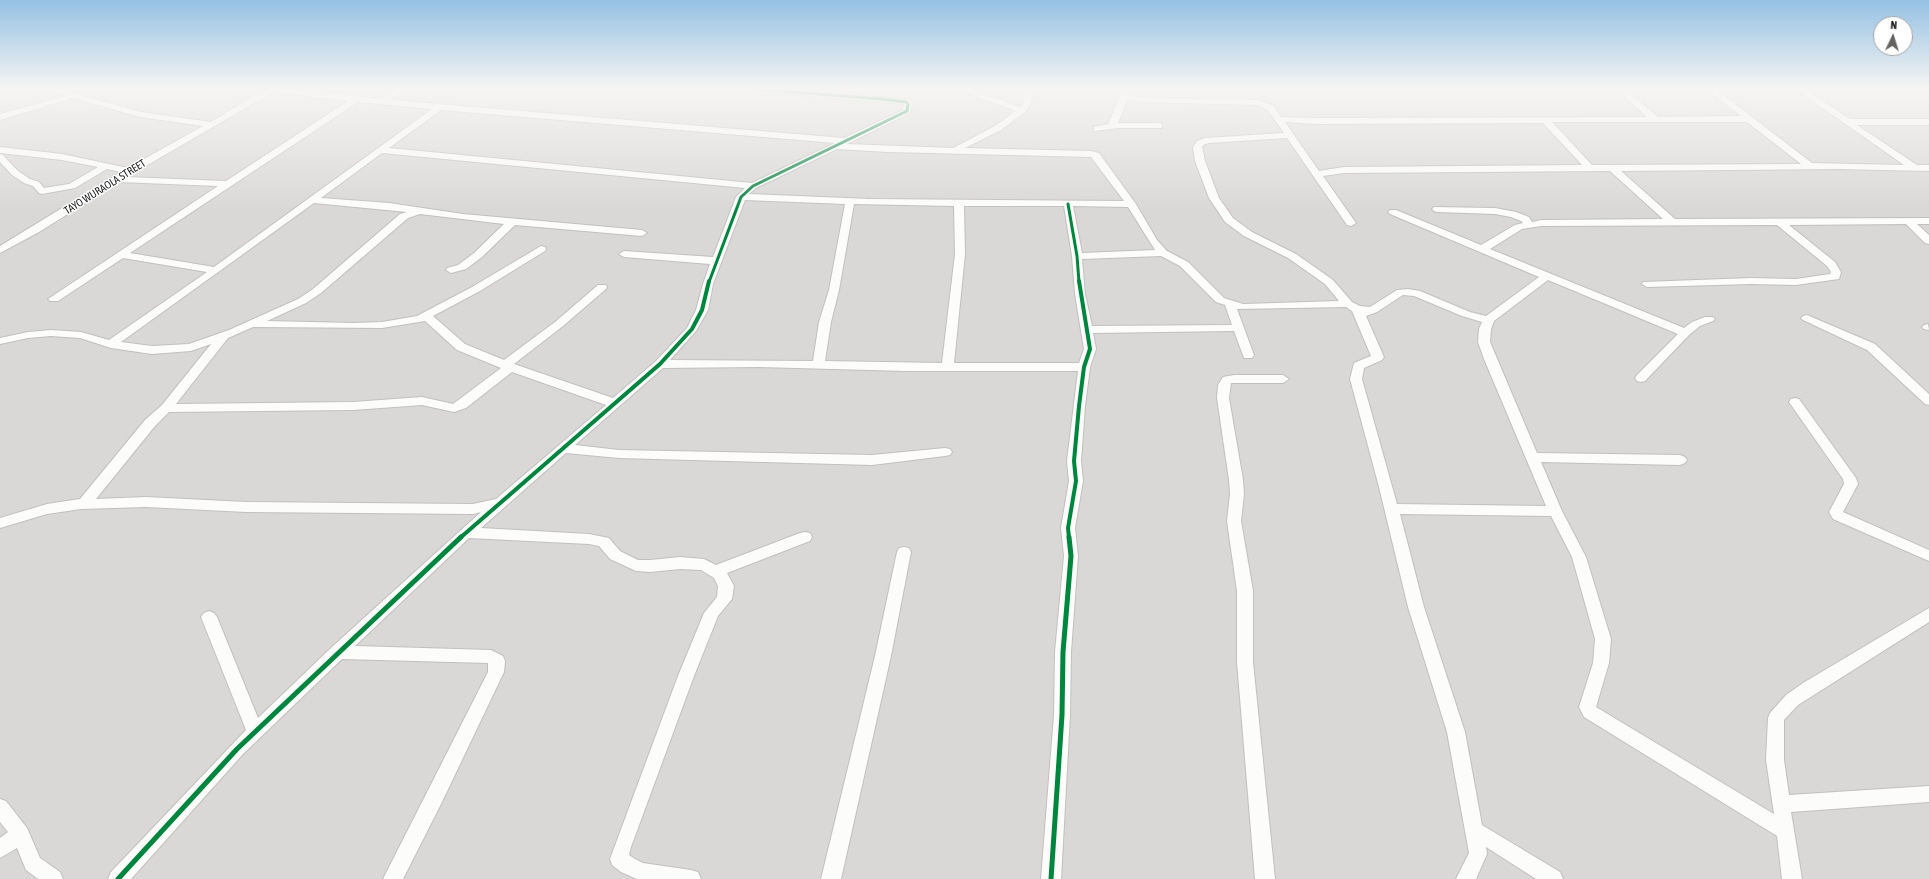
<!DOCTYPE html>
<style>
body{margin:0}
#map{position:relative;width:1929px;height:879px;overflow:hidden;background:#eae8e5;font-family:"Asap Condensed",sans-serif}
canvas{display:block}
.north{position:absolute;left:1873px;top:16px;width:40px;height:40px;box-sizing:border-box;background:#fff;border:1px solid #a4a4a4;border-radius:50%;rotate:4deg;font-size:11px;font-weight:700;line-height:16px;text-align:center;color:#1c1c1c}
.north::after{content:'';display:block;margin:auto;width:14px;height:18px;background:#646362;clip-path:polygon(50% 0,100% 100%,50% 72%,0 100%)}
</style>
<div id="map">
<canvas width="1929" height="879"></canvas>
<div class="north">N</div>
</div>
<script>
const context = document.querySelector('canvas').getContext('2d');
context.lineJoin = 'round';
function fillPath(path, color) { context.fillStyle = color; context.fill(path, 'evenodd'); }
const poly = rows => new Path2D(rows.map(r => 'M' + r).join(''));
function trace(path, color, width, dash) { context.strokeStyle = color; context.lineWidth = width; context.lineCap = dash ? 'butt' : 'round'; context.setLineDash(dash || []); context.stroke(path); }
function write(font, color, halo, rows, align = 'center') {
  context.font = font + ' "Asap Condensed",sans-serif'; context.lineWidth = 3; context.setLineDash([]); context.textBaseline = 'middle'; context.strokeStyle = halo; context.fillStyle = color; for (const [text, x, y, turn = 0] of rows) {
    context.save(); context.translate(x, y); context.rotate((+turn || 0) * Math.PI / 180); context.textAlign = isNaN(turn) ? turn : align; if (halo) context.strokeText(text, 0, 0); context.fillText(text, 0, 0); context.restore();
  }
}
const residential = poly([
 [0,88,1929,88,1929,879,0,879]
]);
const minor = poly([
 [50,88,61,88,73,93,141,112,211,122,267,88,283,88,380,99,399,88,409,88,390,100,844,138,903,110,904,104,740,90,736,88,770,88,909,100,912,104,910,113,847,144,953,148,995,126,1016,111,954,88,966,88,1020,107,1023,103,1025,88,1033,88,1031,103,1025,112,1001,130,965,148,1091,151,1099,153,1136,204,1157,240,1167,251,1188,262,1224,298,1243,304,1339,301,1325,284,1288,258,1244,236,1225,222,1209,198,1195,161,1193,147,1197,141,1205,138,1284,133,1268,110,1257,105,1146,102,1127,100,1118,123,1159,123,1162,124,1162,128,1119,128,1094,131,1094,127,1108,124,1120,97,1119,88,1127,88,1128,95,1146,98,1258,100,1274,106,1281,117,1316,118,1647,117,1615,88,1624,88,1658,117,1741,116,1705,88,1714,88,1812,163,1904,165,1794,88,1803,88,1850,119,1929,119,1929,125,1857,125,1917,165,1929,165,1929,171,1838,169,1621,171,1675,219,1929,218,1929,224,1917,224,1929,235,1929,244,1925,243,1906,224,1789,225,1835,262,1841,272,1839,279,1796,285,1751,284,1647,287,1642,284,1643,282,1751,278,1796,279,1830,274,1831,272,1827,266,1777,225,1541,226,1522,229,1490,249,1684,328,1692,322,1705,317,1713,317,1715,319,1713,321,1700,326,1689,335,1645,381,1641,382,1637,381,1635,378,1637,375,1678,334,1548,280,1494,321,1491,329,1490,342,1537,453,1680,455,1685,457,1687,460,1685,463,1680,465,1541,462,1562,511,1586,557,1611,639,1609,663,1596,707,1774,814,1766,760,1768,718,1770,713,1786,695,1803,683,1929,608,1929,622,1798,705,1784,720,1784,760,1789,795,1929,786,1929,802,1791,812,1802,879,1782,879,1777,836,1584,717,1579,707,1593,663,1595,639,1572,557,1551,516,1400,514,1424,607,1465,732,1482,825,1560,872,1563,879,1536,879,1486,847,1487,854,1476,879,1456,879,1469,853,1447,732,1408,607,1379,487,1350,379,1354,363,1371,356,1352,311,1346,307,1237,309,1254,355,1252,358,1244,358,1234,331,1093,333,1096,349,1090,367,1085,406,1081,461,1083,481,1075,528,1078,556,1071,652,1070,715,1061,879,1041,879,1054,715,1055,652,1064,556,1061,528,1069,481,1067,461,1078,371,906,371,759,367,663,368,575,445,619,450,872,455,945,448,950,449,952,452,950,455,945,456,872,465,619,458,566,453,481,528,589,534,609,538,620,551,638,560,650,560,680,557,704,559,716,565,800,533,805,532,810,533,812,537,810,541,727,573,734,586,732,599,718,616,694,676,631,847,629,855,635,859,643,863,691,870,698,872,701,879,637,879,621,872,612,865,610,859,678,676,704,613,717,597,718,586,714,578,701,570,680,569,650,572,636,571,610,559,599,546,589,544,469,538,355,646,491,650,503,656,505,661,504,672,441,804,403,879,383,879,488,672,488,663,342,659,243,754,131,879,108,879,111,872,246,730,201,617,204,613,209,611,214,613,217,617,258,718,332,647,481,512,473,514,246,512,146,507,81,509,47,514,0,528,0,518,47,504,80,499,145,420,162,405,211,344,191,351,152,354,111,348,80,338,51,336,28,338,0,344,0,338,28,332,51,330,81,332,109,340,207,272,123,258,58,301,50,301,48,299,218,186,119,182,39,232,0,253,0,246,121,172,107,169,75,188,42,194,39,193,33,186,24,183,12,175,0,162,0,154,3,155,18,171,30,179,39,182,44,188,69,184,98,167,62,160,0,153,0,147,62,154,128,168,203,126,140,117,73,98,0,120,0,114,65,96,50,88],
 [273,92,348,101,226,181,127,177,273,92],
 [358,102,432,109,214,267,130,253,358,102],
 [441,110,835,143,752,183,389,148,441,110],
 [1285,122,1316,124,1543,123,1582,165,1344,167,1319,171,1285,122],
 [1552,122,1747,122,1801,164,1592,165,1552,122],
 [1287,138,1347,225,1351,226,1356,223,1323,176,1344,173,1610,171,1663,219,1541,220,1532,222,1529,217,1516,212,1495,208,1434,207,1432,209,1434,211,1437,212,1495,214,1511,217,1521,221,1523,223,1515,225,1481,245,1396,210,1390,210,1388,212,1390,214,1539,277,1486,316,1470,312,1420,291,1408,289,1397,290,1370,307,1360,306,1352,302,1333,280,1296,254,1252,232,1233,218,1219,198,1205,161,1202,147,1203,145,1209,143,1287,138],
 [837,149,888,152,1091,157,1124,201,870,199,749,194,756,188,837,149],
 [382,153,745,188,736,197,713,257,624,251,619,254,624,257,710,264,703,284,696,310,687,328,656,361,613,398,514,364,563,326,606,289,607,287,606,285,598,285,555,322,504,360,465,344,433,316,480,291,545,251,546,249,545,247,541,246,472,287,417,316,382,322,354,323,267,321,306,303,321,293,408,218,420,214,504,224,474,253,458,265,447,268,446,270,451,273,466,269,482,257,515,225,642,236,647,233,642,230,463,214,389,203,321,198,382,153],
 [745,200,845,204,829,290,819,322,813,361,670,360,696,331,708,310,713,284,745,200],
 [314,203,407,212,400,214,313,289,298,299,229,330,189,344,152,346,121,342,314,203],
 [854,204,954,206,955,254,942,363,825,361,831,322,839,290,854,204],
 [964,206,1064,206,1072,256,1075,294,1084,349,1079,363,954,363,965,254,964,206],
 [1073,206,1128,207,1155,250,1082,253,1073,206],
 [1161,256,1180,266,1216,302,1225,305,1232,325,1092,326,1085,294,1082,259,1161,256],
 [1403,295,1414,296,1462,316,1482,322,1479,329,1478,342,1484,359,1546,506,1397,504,1362,379,1364,368,1382,360,1384,357,1366,316,1377,312,1403,295],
 [425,321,457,350,501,368,453,404,422,397,353,402,176,404,228,338,253,327,382,328,425,321],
 [512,372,606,405,496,499,473,504,246,502,146,497,96,499,155,426,169,412,353,410,422,405,454,412,466,408,512,372],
 [1807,315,1875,344,1929,394,1929,405,1925,404,1867,350,1803,320,1801,318,1803,316,1807,315],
 [1928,324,1929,330,1924,329,1922,327,1924,325,1928,324],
 [1234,375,1283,375,1289,379,1283,383,1231,383,1229,398,1243,480,1244,494,1241,521,1253,591,1253,662,1275,879,1255,879,1237,662,1237,591,1227,521,1230,494,1229,480,1217,398,1218,385,1223,377,1234,375],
 [1795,398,1799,399,1856,478,1858,484,1843,512,1929,550,1929,561,1833,519,1829,512,1844,484,1843,479,1789,402,1791,399,1795,398],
 [904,547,909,548,911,552,891,656,841,879,821,879,875,656,897,552,899,548,904,547],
 [0,799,6,801,27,828,40,858,60,872,63,879,38,879,26,870,17,848,0,858,0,838,8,832,0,822,0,799]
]);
const cyclewayFar2 = poly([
 [1068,204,1077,256,1079,282],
 [709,282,741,197,753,186,907,111,908,104,906,102,881,99,740,88]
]);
const cyclewayFar1 = poly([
 [460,538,660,364,692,329,702,310,709,281],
 [1069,538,1068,528,1076,481,1074,461,1079,406,1084,367,1090,349,1079,281]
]);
const cycleway = poly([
 [118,879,237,749,461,537],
 [1051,879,1062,715,1063,652,1071,556,1069,537]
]);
const farStreetnames = [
 ["TAYO WURAOLA STREET",105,187,-32]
];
fillPath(residential, '#d9d8d6');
trace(minor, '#c1c0bf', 2);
fillPath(minor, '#fcfcfb');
trace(cyclewayFar2, '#00873e', 3);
trace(cyclewayFar1, '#00873e', 4);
trace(cycleway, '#00873e', 5);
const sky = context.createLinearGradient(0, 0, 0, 211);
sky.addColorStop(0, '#95c1e3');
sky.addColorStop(0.42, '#f6f5f3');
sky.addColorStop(1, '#f6f5f300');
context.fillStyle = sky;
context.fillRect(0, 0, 1929, 211);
write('11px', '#1c1c1c', '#fff', farStreetnames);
</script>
